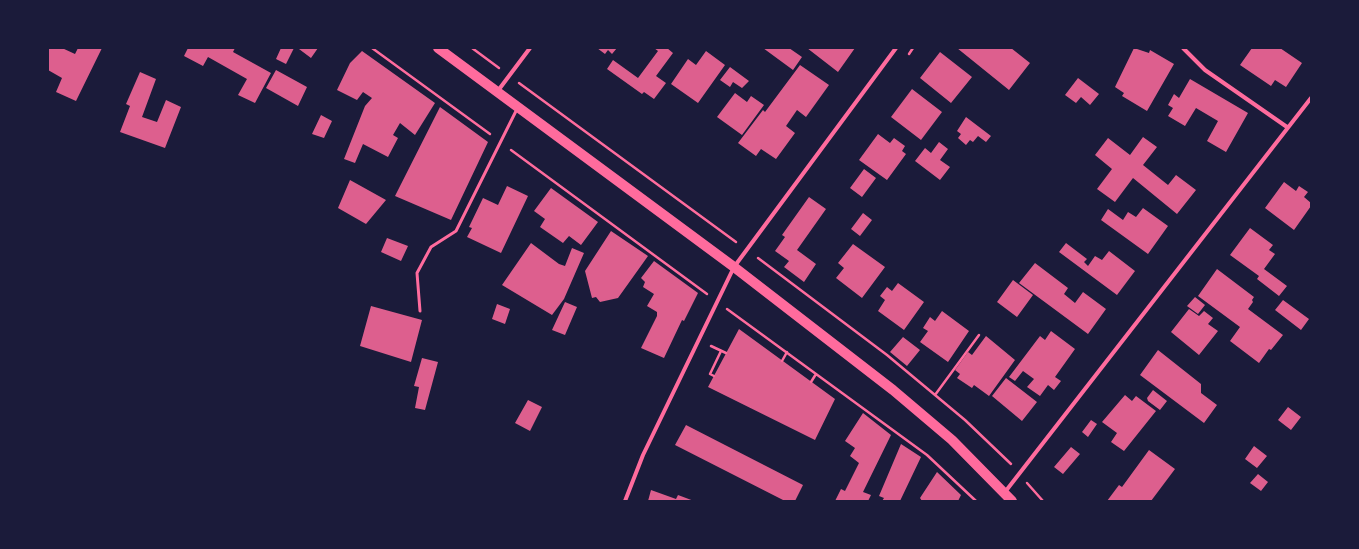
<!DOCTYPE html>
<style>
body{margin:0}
#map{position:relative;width:1359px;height:549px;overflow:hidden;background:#1b1b3a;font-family:Karla,sans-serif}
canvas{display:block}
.frame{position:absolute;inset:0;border:49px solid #1b1b3a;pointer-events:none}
</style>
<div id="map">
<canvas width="1359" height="549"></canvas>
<div class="frame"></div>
</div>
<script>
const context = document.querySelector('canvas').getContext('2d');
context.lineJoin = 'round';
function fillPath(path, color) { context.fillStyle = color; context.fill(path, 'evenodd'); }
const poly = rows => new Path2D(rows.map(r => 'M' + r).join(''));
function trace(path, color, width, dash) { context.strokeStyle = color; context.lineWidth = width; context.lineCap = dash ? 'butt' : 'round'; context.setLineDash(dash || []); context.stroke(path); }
const building = poly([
 [48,48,62,48,75,54,78,48,102,48,76,101,56,92,62,78,48,70],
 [188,48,235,48,233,52,271,73,255,103,238,95,247,79,208,57,203,66,184,56],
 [281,48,294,48,286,64,276,59],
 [300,48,318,48,311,58,299,49],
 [597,48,617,48,612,54,608,50,605,54],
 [654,48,667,48,673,53,656,76,666,83,654,99,644,92,642,94,607,69,613,60,638,78,658,51],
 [763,48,789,48,802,57,793,70],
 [807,48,855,48,838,72],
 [957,48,1011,48,1030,63,1009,90],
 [1134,48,1149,53,1150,50,1174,64,1147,111,1122,96,1124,93,1115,87],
 [1252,48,1280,48,1302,63,1286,87,1275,80,1271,86,1240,65],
 [362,51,435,103,415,135,400,123,393,135,398,138,388,157,363,144,355,163,344,159,365,106,372,98,363,92,357,100,337,90,350,63],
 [706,51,725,65,698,103,671,84,688,59,696,65],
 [940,52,972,77,951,103,920,78],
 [800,65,829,85,806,117,797,110,786,126,795,133,776,159,761,149,756,156,738,143,763,110,765,112],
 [730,67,749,81,742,88,733,82,730,87,720,80],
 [276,70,307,87,298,106,266,88],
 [140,72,156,79,142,117,157,122,166,100,181,107,165,148,120,132,130,106,126,104],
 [1078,78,1099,94,1090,105,1081,97,1076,103,1065,95],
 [1190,79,1248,113,1226,152,1207,141,1218,121,1196,108,1185,126,1168,116,1173,108,1168,105,1174,94,1179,98],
 [912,89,942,112,921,140,891,117],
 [735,93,747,102,751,96,764,105,742,135,717,117],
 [440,107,488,142,451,220,395,196],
 [321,115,332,121,324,138,312,134],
 [966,117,991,136,986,142,978,136,973,142,970,140,966,145,958,138,961,134,957,131],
 [878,134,890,143,894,138,905,146,902,151,906,154,887,180,859,160],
 [1143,137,1157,147,1143,165,1168,185,1176,175,1196,190,1177,214,1133,178,1115,202,1097,189,1112,169,1095,155,1108,138,1130,155],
 [939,142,948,149,940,160,950,167,940,180,915,161,925,148,931,153],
 [864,169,876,178,862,197,850,188],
 [350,180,386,200,366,224,338,208],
 [1284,182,1296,191,1299,186,1308,192,1304,197,1311,203,1311,206,1294,230,1265,208],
 [507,186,528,196,501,253,467,237,472,228,469,227,483,198,498,205],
 [551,188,598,222,581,245,569,236,563,243,540,227,545,219,534,211],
 [809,197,826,209,797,250,816,264,804,282,784,267,789,261,775,251,785,237,782,235],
 [1143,208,1168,226,1148,254,1101,220,1108,209,1123,220,1128,212,1136,217],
 [863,213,872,220,860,236,851,229],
 [1250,228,1273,245,1269,250,1275,254,1264,269,1287,286,1279,296,1257,279,1259,276,1230,255],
 [611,231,648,256,618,298,600,302,596,297,592,298,585,271],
 [387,238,408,246,401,261,381,252],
 [531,243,559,264,565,266,572,248,584,253,564,299,552,315,502,285],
 [1066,243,1087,259,1084,262,1088,266,1095,256,1102,260,1109,251,1135,271,1117,295,1059,252],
 [853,244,885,267,862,298,836,278,844,268,838,263],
 [654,261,698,293,684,321,682,320,664,358,641,348,657,316,657,312,647,306,654,294,643,287,645,282,641,278],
 [1035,263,1068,288,1064,294,1075,303,1083,292,1106,309,1088,334,1019,283],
 [1217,269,1254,297,1252,300,1253,302,1248,309,1283,335,1271,350,1269,349,1259,363,1230,341,1240,327,1198,296],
 [1013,280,1033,295,1017,317,997,302],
 [898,283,924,302,904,330,878,311,885,300,880,296,887,287,892,291],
 [1195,297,1205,305,1198,314,1187,306],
 [1283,300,1309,319,1301,330,1275,310],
 [565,302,577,307,565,335,552,330],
 [497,304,510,309,505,324,492,319],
 [371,306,422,320,411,362,360,346],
 [1189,309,1199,316,1204,311,1213,318,1208,324,1218,331,1199,355,1171,332],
 [942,311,969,331,948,362,920,342,928,331,923,328,930,317,935,321],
 [739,329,835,399,815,440,708,387],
 [1051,331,1075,349,1055,377,1061,381,1054,390,1048,385,1040,396,1027,387,1034,379,1023,371,1015,381,1009,377,1040,336,1045,340],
 [986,336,1015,360,989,396,974,385,972,388,957,378,960,374,955,370,968,352,972,355],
 [903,337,920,350,907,366,890,352],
 [1158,350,1201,384,1201,393,1217,405,1204,423,1140,375],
 [422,358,438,362,425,410,415,408,419,387,414,386],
 [1006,378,1037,402,1022,421,992,396],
 [1153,390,1167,401,1160,410,1148,401,1147,398],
 [1125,395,1132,401,1136,396,1156,411,1124,451,1111,442,1117,433,1102,422],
 [528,400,542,407,530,431,515,423],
 [1288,407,1301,417,1291,430,1278,420],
 [863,413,891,435,863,492,871,495,868,501,835,501,841,489,845,491,859,463,850,456,855,448,845,441],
 [1091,420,1097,424,1088,437,1082,432],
 [686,425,803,485,795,501,785,501,675,445],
 [901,444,921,457,900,501,882,501,884,498,879,496],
 [1254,446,1267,456,1257,468,1245,459],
 [1071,447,1080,454,1063,474,1054,467],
 [1149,450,1175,469,1151,501,1107,501,1119,485,1122,487],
 [937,472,961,495,958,501,922,501,920,498],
 [1258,474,1268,482,1261,491,1250,483],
 [651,490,676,499,678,495,694,501,648,501]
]);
const path = poly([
 [372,48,490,134],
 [472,48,499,68],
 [909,54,913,48],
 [519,83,736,242],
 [511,150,707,294],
 [758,258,887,355,965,420,1011,464],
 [727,309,927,455,976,501],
 [711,346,726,353],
 [782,361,787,352],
 [714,376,710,374,721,351],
 [811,382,816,374],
 [935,395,979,335],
 [1027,483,1043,501]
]);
const service = poly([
 [420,311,417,273,431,247,456,231,517,109]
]);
const minor = poly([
 [1183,48,1205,70,1287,127],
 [497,92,530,48],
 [1005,492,1311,98],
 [625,501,643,455,734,267,896,48]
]);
const primary = poly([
 [438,48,734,267,893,390,952,440,1012,501]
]);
fillPath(building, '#dd5f8e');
trace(path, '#ff6b9d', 2.5);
trace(service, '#ff6b9d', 3);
trace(minor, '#ff6b9d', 4);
trace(primary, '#ff6b9d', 10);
</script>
